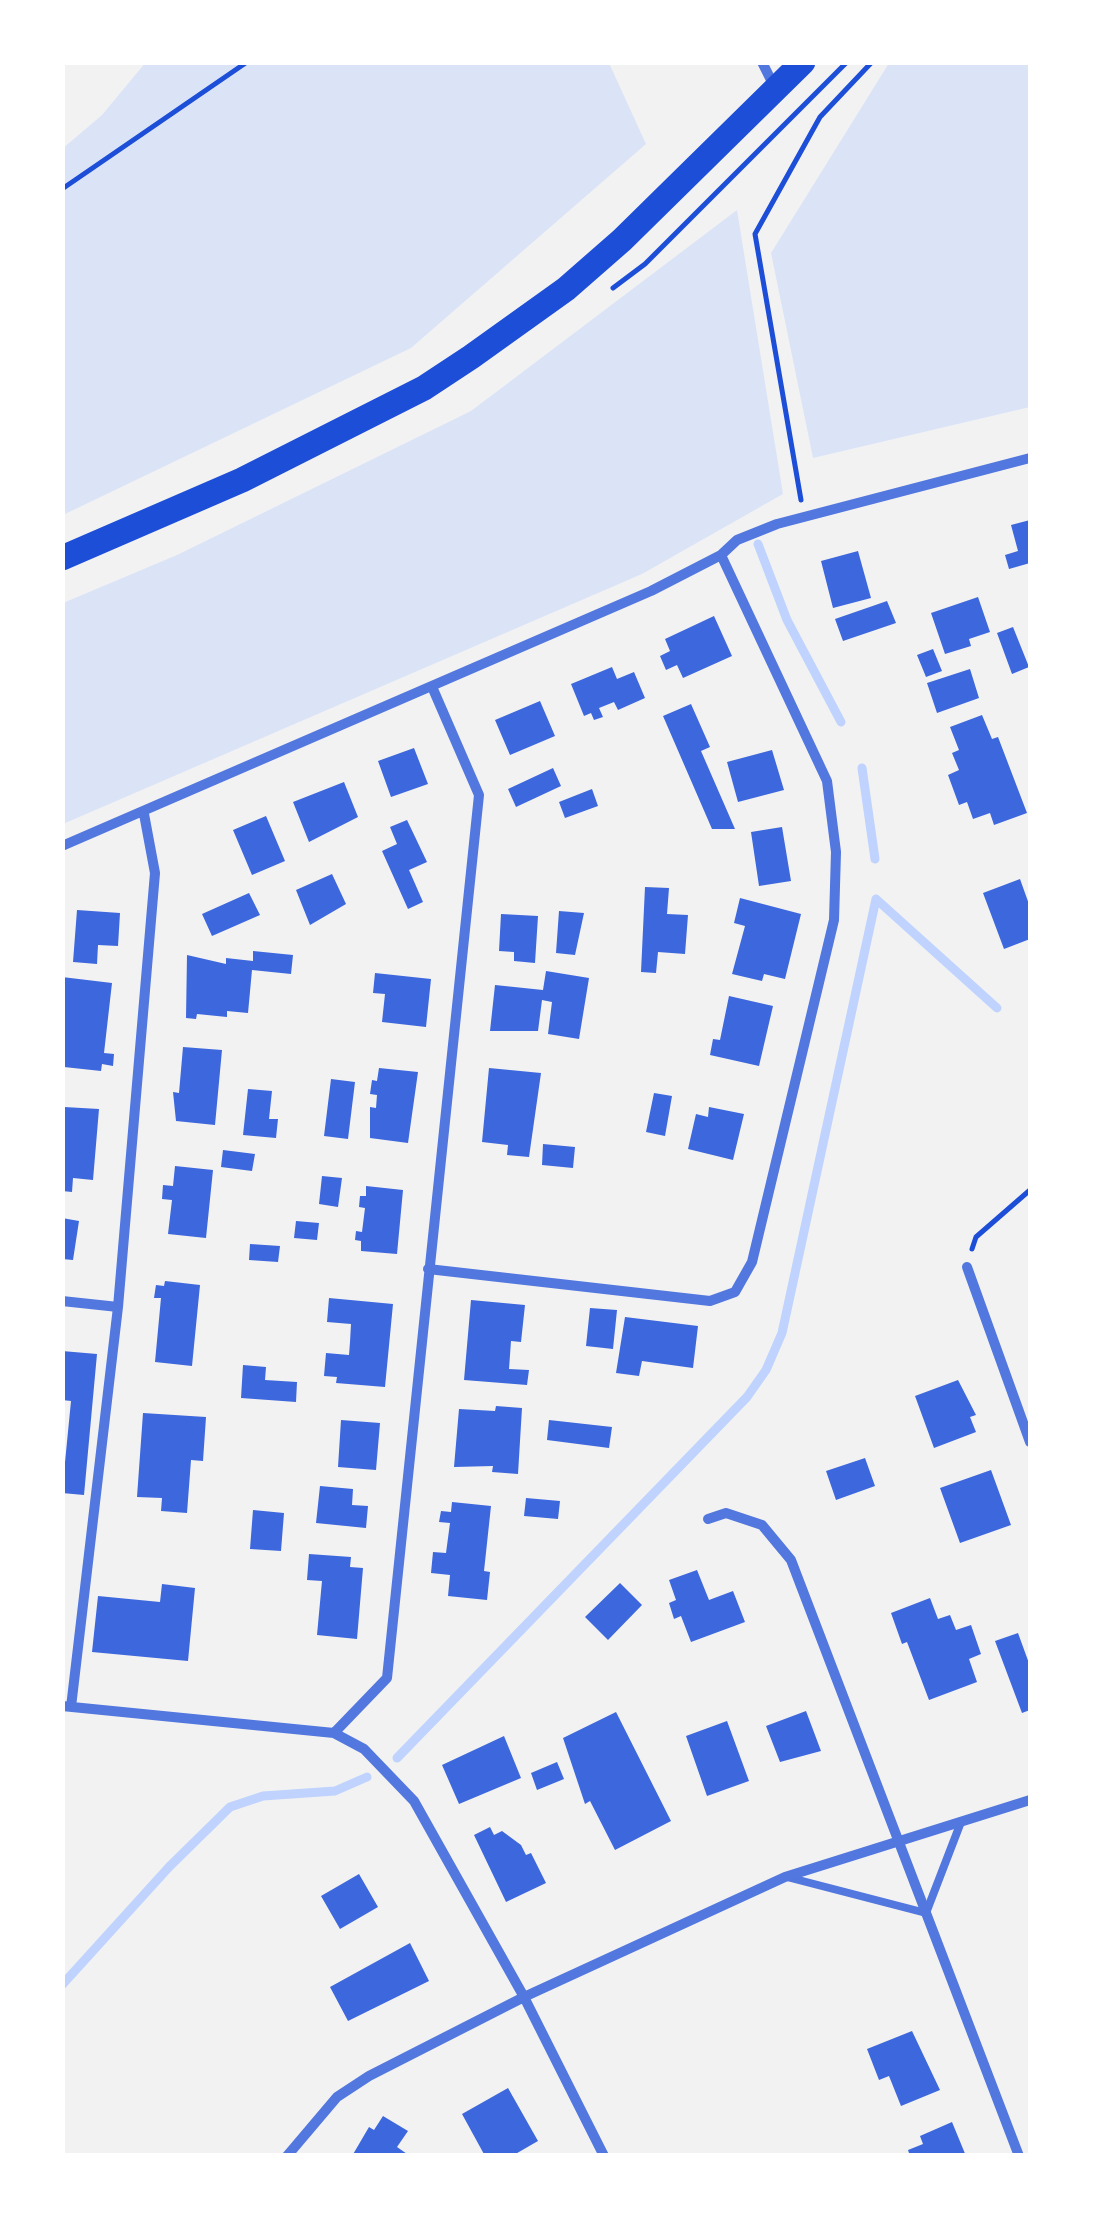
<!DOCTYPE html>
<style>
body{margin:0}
#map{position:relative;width:1093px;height:2218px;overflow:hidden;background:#f2f2f2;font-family:"Titillium Web",sans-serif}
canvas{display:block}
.frame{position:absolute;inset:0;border:65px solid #fff;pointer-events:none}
</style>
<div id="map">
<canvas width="1093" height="2218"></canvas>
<div class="frame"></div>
</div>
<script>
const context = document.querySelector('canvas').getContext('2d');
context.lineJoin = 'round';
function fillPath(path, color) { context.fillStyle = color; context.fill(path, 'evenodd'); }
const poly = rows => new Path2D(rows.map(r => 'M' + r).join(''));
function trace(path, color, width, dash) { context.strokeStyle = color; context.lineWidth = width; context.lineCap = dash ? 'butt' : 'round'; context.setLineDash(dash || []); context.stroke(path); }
const green = poly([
 [146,62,609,63,646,144,411,348,63,515,62,149,102,115],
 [889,63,1030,63,1030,407,813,458,771,253],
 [737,210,783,494,642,574,63,824,63,603,177,555,471,411]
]);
const stream = poly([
 [758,544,787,620,841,722],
 [862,768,875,859],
 [397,1758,747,1397,766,1370,782,1333,876,899,997,1008],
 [62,1985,169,1867,230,1807,263,1796,335,1791,367,1777]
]);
const building = poly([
 [1030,520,1030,563,1009,569,1005,555,1018,551,1011,525],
 [858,551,871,598,833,608,821,561],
 [978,597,990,632,969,639,971,646,945,654,931,613],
 [887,601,896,623,843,641,835,619],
 [714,616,732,656,683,678,677,665,666,670,660,656,670,651,665,639],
 [1013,627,1029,667,1012,674,997,633],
 [933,649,942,671,926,677,917,655],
 [612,667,617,679,634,672,645,698,618,710,614,702,599,708,603,717,594,720,591,713,584,716,571,684],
 [970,669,979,698,937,713,927,683],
 [540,701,555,736,510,755,495,720],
 [691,704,710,747,701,751,735,829,712,829,663,716],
 [982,715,992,739,998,737,1027,813,994,825,990,813,973,819,967,802,959,805,948,775,959,770,952,753,959,750,950,727],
 [414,748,428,784,391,797,378,761],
 [772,750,784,790,738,802,727,762],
 [553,768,561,786,516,807,508,789],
 [344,782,358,817,309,842,293,802],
 [592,789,598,806,565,818,559,802],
 [266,816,285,861,252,875,233,830],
 [407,820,427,862,409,870,423,902,408,909,382,851,397,844,390,827],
 [782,827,791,881,759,886,751,832],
 [332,874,346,904,310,925,296,890],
 [1020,879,1030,907,1030,939,1004,949,983,893],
 [645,887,669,888,667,914,688,915,685,954,658,952,656,973,641,972],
 [249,893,260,915,212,936,202,914],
 [740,898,801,914,785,979,764,974,762,981,732,974,745,926,734,923],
 [77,910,120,913,118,946,98,945,97,964,73,962],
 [559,911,584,913,575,955,556,953],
 [501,914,538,916,535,963,514,961,514,952,499,951],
 [253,951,293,955,291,974,252,970,248,1013,227,1011,227,1017,197,1014,196,1019,186,1018,187,955,226,964,226,958,253,961],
 [546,971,589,978,579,1039,548,1034,552,1002,542,1000,538,1031,490,1031,495,985,543,990],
 [375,973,431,979,426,1027,382,1022,385,994,373,993],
 [62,977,112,983,104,1053,114,1054,113,1066,102,1064,101,1071,64,1067],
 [729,996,773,1006,759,1066,710,1055,713,1039,720,1040],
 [183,1047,222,1050,215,1125,176,1121,173,1092,179,1093],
 [379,1068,418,1072,408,1143,370,1138,370,1107,376,1108,377,1095,370,1094,372,1080,377,1081],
 [489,1068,541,1073,529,1157,507,1155,508,1145,482,1142],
 [331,1079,355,1082,348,1139,324,1136],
 [248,1089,272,1091,269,1119,278,1119,276,1138,243,1135],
 [654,1093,672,1096,665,1136,646,1132],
 [64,1107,99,1109,93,1180,73,1178,72,1192,62,1191],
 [709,1107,744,1114,733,1160,688,1149,696,1114,708,1117],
 [543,1144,575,1147,573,1168,542,1165],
 [223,1150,255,1154,252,1171,221,1167],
 [175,1166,213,1170,206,1238,168,1234,172,1200,162,1199,163,1185,173,1186],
 [322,1176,342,1178,338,1207,319,1204],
 [366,1186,403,1190,397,1254,361,1251,361,1241,355,1240,356,1231,362,1232,365,1208,359,1207,360,1196,366,1196],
 [62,1218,79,1221,73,1260,62,1259],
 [296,1221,319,1223,317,1240,294,1238],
 [250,1244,280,1246,278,1262,249,1260],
 [165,1281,200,1285,192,1366,155,1362,161,1298,154,1298,156,1285,164,1286],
 [329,1298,393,1304,385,1387,336,1383,337,1377,324,1376,326,1353,349,1355,350,1342,351,1324,327,1322],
 [471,1300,525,1305,521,1342,511,1341,509,1369,529,1370,527,1385,464,1380],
 [590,1308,617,1310,613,1349,586,1346],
 [625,1317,698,1326,693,1368,642,1361,639,1376,616,1373],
 [62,1351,97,1354,84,1495,62,1493,71,1401,62,1400],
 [243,1365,266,1367,265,1380,297,1382,296,1402,241,1398],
 [958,1380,976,1415,970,1417,976,1432,934,1448,915,1396],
 [496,1406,522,1408,518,1474,492,1472,493,1466,454,1467,459,1409,495,1411],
 [143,1413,206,1417,203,1461,191,1460,187,1513,161,1511,162,1498,137,1497],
 [341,1420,380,1423,376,1470,338,1467],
 [549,1420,612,1427,609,1448,547,1440],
 [865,1458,875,1486,836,1500,826,1471],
 [991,1470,1011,1525,960,1543,940,1488],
 [320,1486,353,1489,352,1505,368,1506,366,1528,316,1523],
 [526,1498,560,1501,558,1519,524,1516],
 [452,1502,491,1506,484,1571,490,1572,487,1600,448,1596,450,1575,431,1573,433,1552,446,1553,450,1523,439,1522,441,1511,451,1512],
 [253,1510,284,1513,281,1551,250,1549],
 [309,1554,351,1557,350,1567,363,1568,357,1639,317,1635,322,1581,307,1580],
 [697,1570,709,1600,733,1591,745,1622,691,1642,681,1616,674,1619,669,1603,676,1600,669,1580],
 [620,1583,642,1605,608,1640,585,1617],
 [162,1584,195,1588,188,1661,92,1652,98,1596,160,1602],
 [930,1598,938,1619,950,1615,956,1630,971,1625,981,1654,969,1659,977,1682,929,1700,907,1642,902,1644,891,1613],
 [1018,1633,1030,1666,1030,1710,1022,1713,995,1641],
 [806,1711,821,1751,780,1762,766,1726],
 [616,1712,671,1821,615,1850,590,1801,585,1804,563,1738],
 [727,1721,749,1781,707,1796,686,1736],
 [504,1736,521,1778,459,1804,442,1765],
 [557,1762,564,1779,537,1790,531,1773],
 [490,1827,494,1835,502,1831,521,1845,526,1855,531,1853,546,1883,506,1902,474,1835],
 [359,1874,378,1907,340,1929,321,1896],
 [410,1943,429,1981,348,2021,330,1987],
 [912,2031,940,2090,901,2106,889,2076,879,2080,867,2049],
 [508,2088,538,2141,512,2156,485,2156,462,2114],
 [383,2116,408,2131,397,2147,410,2156,352,2156,369,2127,374,2130],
 [952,2122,966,2156,910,2156,908,2150,923,2144,920,2136]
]);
const path = poly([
 [62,189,247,62],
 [613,288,645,264,847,62],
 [801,500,755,234,820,117,872,62],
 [972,1249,976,1237,1030,1190]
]);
const service = poly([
 [787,1877,926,1913,961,1822]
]);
const minor = poly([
 [762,62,774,86],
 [62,846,651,591,721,555,737,540,777,524,1030,458],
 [967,1267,1030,1442],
 [428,1269,710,1301,735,1292,752,1262,834,920,836,852,827,781,721,555],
 [62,1301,118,1307],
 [708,1519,726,1513,762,1525,791,1560,1019,2156],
 [62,1706,334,1733,364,1749,414,1801,524,1997,604,2156],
 [71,1707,118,1307,155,873,144,814],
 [334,1733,387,1678,479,795,433,689],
 [287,2156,337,2097,369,2076,524,1997,785,1877,1030,1800]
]);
const primary = poly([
 [62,558,242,480,424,388,471,357,566,289,622,240,803,62]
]);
fillPath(green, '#dbe4f7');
trace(stream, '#bfd3fe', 9);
fillPath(building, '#3d67dc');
trace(path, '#1d4ed8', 5);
trace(service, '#5277de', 8);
trace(minor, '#5277de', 10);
trace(primary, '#1d4ed8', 25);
</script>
